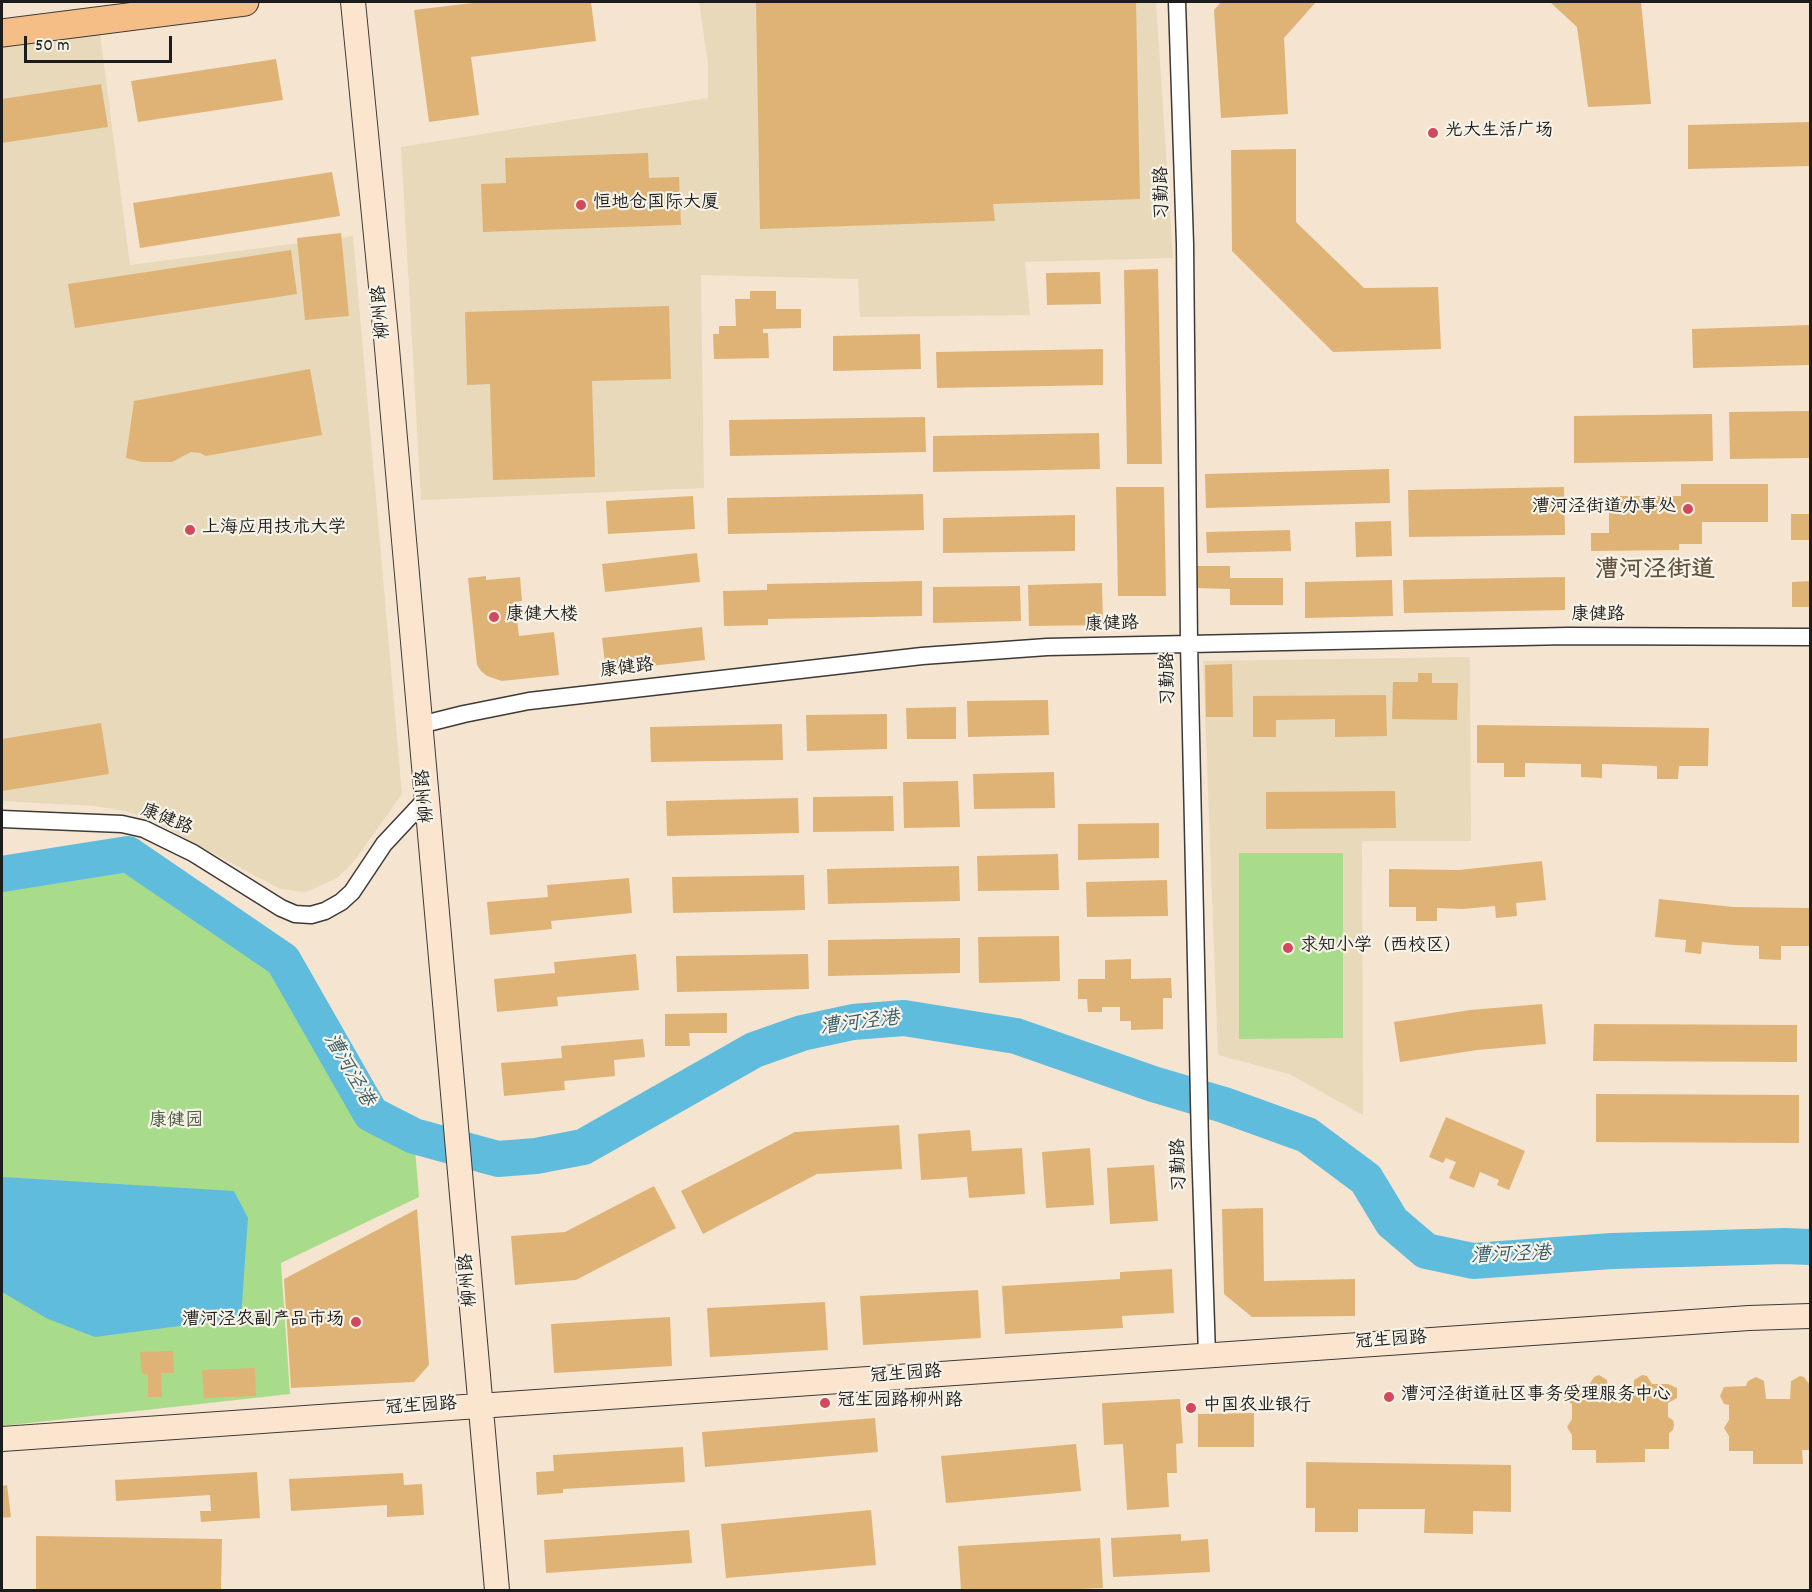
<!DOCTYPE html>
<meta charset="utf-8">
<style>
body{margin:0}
#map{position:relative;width:1812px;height:1592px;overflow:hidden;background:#f5e5d0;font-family:Dekko,sans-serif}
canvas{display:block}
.frame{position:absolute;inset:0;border:3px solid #1c1c1c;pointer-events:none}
.scale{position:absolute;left:24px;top:36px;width:148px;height:27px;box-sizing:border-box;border:3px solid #1c1c1c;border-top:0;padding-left:8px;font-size:18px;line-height:21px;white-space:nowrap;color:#1c1c1c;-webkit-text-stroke:4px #f7f3e8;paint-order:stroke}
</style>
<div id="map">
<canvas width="1812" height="1592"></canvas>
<div class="frame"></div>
<div class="scale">50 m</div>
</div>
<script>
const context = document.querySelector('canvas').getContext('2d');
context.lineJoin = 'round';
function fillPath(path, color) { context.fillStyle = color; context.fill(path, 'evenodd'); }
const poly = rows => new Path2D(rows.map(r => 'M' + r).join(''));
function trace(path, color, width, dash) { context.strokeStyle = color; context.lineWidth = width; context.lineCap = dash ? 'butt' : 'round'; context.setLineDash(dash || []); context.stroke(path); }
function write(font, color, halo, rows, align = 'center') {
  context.font = font + ' Dekko,"LXGW WenKai TC",sans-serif'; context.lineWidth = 4.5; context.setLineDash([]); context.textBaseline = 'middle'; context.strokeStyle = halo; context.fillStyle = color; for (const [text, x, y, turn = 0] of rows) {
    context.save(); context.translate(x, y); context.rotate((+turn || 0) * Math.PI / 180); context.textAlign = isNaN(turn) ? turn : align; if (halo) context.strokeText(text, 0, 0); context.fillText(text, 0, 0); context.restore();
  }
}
const built = poly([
 [699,2,1156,2,1173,258,1025,262,1030,315,860,317,858,279,701,275,704,488,421,500,401,147,708,98,708,64],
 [100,33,130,265,353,236,402,794,352,864,337,878,306,892,280,889,151,820,125,811,94,806,2,801,2,47],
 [1470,657,1471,841,1362,841,1363,1115,1289,1074,1218,1055,1203,661]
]);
const green = poly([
 [1239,853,1343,853,1343,1038,1239,1039],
 [128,854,283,960,371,1114,414,1136,419,1197,281,1263,290,1394,2,1426,2,874]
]);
const water = poly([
 [2,1177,234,1191,248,1218,241,1318,95,1337,48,1319,2,1292]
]);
const river = poly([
 [2,874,128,854,283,960,371,1114,414,1136,498,1159,536,1156,583,1147,754,1050,802,1033,853,1022,904,1018,1016,1036,1153,1084,1224,1105,1307,1135,1366,1179,1392,1222,1426,1251,1473,1261,1612,1251,1785,1246,1810,1247]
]);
const building = poly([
 [481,2,591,2,596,41,471,57,479,115,429,122,414,10],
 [756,2,1136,2,1140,199,993,204,995,221,760,229],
 [1221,2,1316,2,1284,38,1288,114,1221,118,1214,10],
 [1550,2,1641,2,1651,104,1588,107,1577,27],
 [276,59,283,100,138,122,131,81],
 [101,84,108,127,2,143,2,99],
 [1810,122,1810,166,1688,169,1688,125],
 [1296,149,1296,222,1364,288,1438,287,1441,349,1333,352,1232,251,1231,150],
 [648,153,649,178,679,177,681,225,483,232,481,184,506,183,505,158],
 [332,172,340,216,140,248,133,203],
 [341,233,349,316,305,320,297,238],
 [291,250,297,294,75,328,68,284],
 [1158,269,1162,464,1127,464,1124,270],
 [1100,272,1101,304,1047,305,1046,273],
 [750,291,776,291,776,309,801,309,801,328,763,329,763,333,768,333,769,358,714,359,713,334,719,334,719,326,736,326,735,299,750,299],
 [669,306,671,379,592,381,595,477,493,480,490,384,467,385,465,312],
 [1810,325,1810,365,1693,368,1692,329],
 [920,334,921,369,833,371,833,336],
 [1103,349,1103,385,937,388,936,352],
 [310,369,322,435,206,456,200,453,191,452,172,462,142,462,126,458,134,401],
 [1810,411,1810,458,1730,459,1729,412],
 [1712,414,1713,461,1574,463,1574,416],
 [925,417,926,452,730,456,729,420],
 [1099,433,1100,469,933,472,933,436],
 [1389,469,1390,503,1206,508,1205,474],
 [1681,484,1768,484,1768,522,1702,522,1702,544,1679,544,1679,550,1591,551,1591,533,1609,533,1609,496,1681,496],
 [1116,487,1164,487,1166,596,1118,596],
 [1564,487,1565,535,1409,537,1408,490],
 [923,494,924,530,728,534,727,498],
 [693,496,695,529,608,534,606,501],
 [1791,514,1810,514,1810,540,1791,540],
 [1075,515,1075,551,943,553,943,518],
 [1391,521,1392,556,1356,557,1355,522],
 [1290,530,1291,551,1207,553,1206,532],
 [697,553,700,582,605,592,602,564],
 [1195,566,1230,566,1230,578,1283,578,1283,605,1230,605,1230,589,1195,588],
 [486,576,486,580,520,577,522,601,515,602,519,636,554,632,559,675,502,681,487,676,481,671,477,665,468,578],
 [1565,577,1565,610,1404,613,1403,580],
 [1392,580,1393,616,1305,618,1305,582],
 [922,581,922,616,768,619,768,625,724,626,723,591,767,590,767,584],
 [1810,581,1810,607,1792,607,1792,582],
 [1102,583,1103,625,1029,626,1028,585],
 [1020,586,1021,621,933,623,933,587],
 [702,627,705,660,606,671,602,638],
 [1232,664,1233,717,1206,717,1205,665],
 [1418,673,1432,673,1432,683,1458,683,1457,720,1392,719,1393,682,1418,682],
 [1386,695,1387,736,1335,737,1335,719,1276,720,1276,737,1253,737,1253,696],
 [1048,700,1049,735,968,737,967,701],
 [956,707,956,739,907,739,906,708],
 [887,714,887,749,807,751,806,715],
 [101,723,109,774,2,791,2,739],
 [782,724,783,760,651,762,650,727],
 [1477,725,1709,728,1708,766,1679,766,1678,779,1657,779,1657,766,1602,764,1602,778,1581,777,1581,764,1525,763,1525,777,1504,777,1504,763,1477,763],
 [1054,772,1055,808,974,809,973,774],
 [958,781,960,827,904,828,903,782],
 [1395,791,1396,828,1266,829,1266,792],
 [893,796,894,831,813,832,813,797],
 [798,798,799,833,667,836,666,801],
 [1159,823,1159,858,1078,860,1078,824],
 [1058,854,1059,890,978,891,977,856],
 [1542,861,1546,900,1516,903,1517,916,1496,918,1495,906,1463,909,1437,908,1437,921,1416,921,1416,907,1389,907,1389,869,1459,870],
 [959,866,960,901,828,904,827,869],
 [804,875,805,910,673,913,672,877],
 [629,878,632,913,551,921,552,929,490,935,487,902,548,897,547,885],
 [1167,880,1168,916,1087,917,1086,882],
 [1659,899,1733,907,1810,908,1810,946,1781,946,1781,960,1759,959,1759,946,1733,945,1702,942,1701,954,1685,952,1686,940,1655,937],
 [1059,936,1060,981,979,983,978,937],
 [960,938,960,973,828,976,828,940],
 [636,954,639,990,557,997,558,1006,497,1012,494,979,555,973,554,962],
 [808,954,809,989,677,992,676,956],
 [1131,959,1131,979,1171,978,1172,998,1163,998,1163,1029,1131,1030,1131,1021,1120,1021,1120,1007,1102,1007,1102,1012,1088,1012,1087,999,1078,999,1078,979,1105,979,1105,960],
 [1542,1004,1546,1044,1477,1050,1400,1062,1394,1022,1470,1010],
 [727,1013,727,1033,689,1033,690,1046,665,1046,665,1014],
 [1594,1024,1797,1025,1797,1062,1593,1061],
 [643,1039,645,1057,614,1060,615,1076,564,1081,565,1090,504,1096,501,1063,562,1058,561,1046],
 [1596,1094,1799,1095,1799,1143,1596,1142],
 [1446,1117,1525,1151,1509,1190,1497,1185,1499,1180,1480,1172,1474,1188,1449,1178,1456,1162,1446,1158,1443,1163,1429,1157],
 [899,1125,902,1169,817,1174,703,1234,681,1191,795,1132],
 [970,1130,972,1151,1022,1148,1025,1194,969,1198,967,1177,921,1180,918,1134],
 [1090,1148,1094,1205,1046,1208,1042,1152],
 [1154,1165,1158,1221,1110,1224,1107,1168],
 [654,1186,676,1228,576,1280,515,1285,511,1236,565,1232],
 [1263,1208,1264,1281,1355,1279,1355,1316,1252,1317,1224,1294,1222,1209],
 [417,1209,429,1365,414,1382,291,1388,284,1279],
 [1172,1269,1174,1313,1122,1316,1123,1328,1005,1334,1002,1286,1120,1279,1120,1272],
 [978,1290,981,1338,863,1345,860,1296],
 [825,1302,828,1350,710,1357,707,1308],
 [670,1317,672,1366,554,1373,551,1324],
 [173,1351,174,1373,161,1373,162,1397,148,1397,148,1374,142,1374,140,1352],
 [255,1368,256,1396,204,1398,202,1370],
 [1599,1375,1607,1380,1608,1398,1633,1398,1634,1380,1642,1375,1647,1376,1652,1384,1668,1384,1677,1388,1677,1398,1668,1403,1668,1417,1673,1420,1674,1425,1673,1430,1669,1433,1669,1449,1645,1449,1645,1462,1596,1463,1596,1450,1572,1450,1572,1435,1567,1427,1572,1419,1572,1404,1564,1399,1563,1390,1572,1385,1589,1385,1594,1377],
 [1800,1376,1804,1377,1810,1385,1810,1450,1802,1450,1803,1464,1753,1464,1753,1451,1729,1451,1729,1436,1724,1428,1729,1420,1729,1405,1724,1404,1720,1396,1724,1387,1746,1386,1748,1381,1756,1377,1764,1381,1766,1399,1790,1399,1791,1381],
 [1180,1399,1183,1443,1176,1444,1177,1473,1167,1473,1169,1507,1127,1510,1123,1444,1104,1445,1102,1403],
 [1254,1413,1254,1447,1198,1447,1198,1414],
 [875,1418,878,1452,705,1467,702,1432],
 [1076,1444,1081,1491,946,1503,941,1456],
 [683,1447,685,1482,563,1489,563,1493,537,1495,536,1472,554,1471,553,1455],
 [1306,1462,1511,1465,1511,1512,1473,1511,1473,1534,1424,1533,1425,1509,1358,1509,1358,1532,1315,1532,1315,1508,1306,1508],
 [257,1472,260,1518,201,1522,200,1511,211,1511,210,1495,116,1501,115,1480],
 [403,1473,404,1485,422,1484,424,1515,387,1517,387,1505,291,1511,289,1479],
 [7,1485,11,1517,2,1518,2,1486],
 [871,1510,876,1565,726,1578,721,1524],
 [689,1530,692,1563,546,1573,544,1540],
 [1181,1534,1181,1541,1208,1539,1210,1572,1113,1577,1111,1538],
 [36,1536,222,1539,221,1590,36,1590],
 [1100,1538,1103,1588,1053,1590,961,1590,958,1546]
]);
const street = poly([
 [1177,2,1185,244,1189,643,1200,1144,1207,1355],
 [420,725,464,714,529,701,922,656,1047,647,1568,636,1810,637],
 [2,819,122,824,144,829,193,853,281,908,295,914,311,915,325,911,341,902,352,892,384,844,427,798]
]);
const secondary = poly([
 [353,2,386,337,497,1590],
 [2,1439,1749,1318,1810,1316]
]);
const primary = poly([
 [2,33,245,2]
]);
const markers = [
 [1433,133,6,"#d1495b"],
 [581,205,6,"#d1495b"],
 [1688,509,6,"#d1495b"],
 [190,530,6,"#d1495b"],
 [494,617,6,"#d1495b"],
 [1288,948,6,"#d1495b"],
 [356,1322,6,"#d1495b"],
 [1389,1397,6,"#d1495b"],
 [825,1403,6,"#d1495b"],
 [1191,1408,6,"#d1495b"]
];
const poiNames = [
 ["光大生活广场",1445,133],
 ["恒地仓国际大厦",593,205],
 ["漕河泾街道办事处",1676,509,"right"],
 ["上海应用技术大学",202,530],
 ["康健大楼",506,617],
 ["求知小学（西校区）",1300,948],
 ["漕河泾农副产品市场",344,1322,"right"],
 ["漕河泾街道社区事务受理服务中心",1401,1397],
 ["冠生园路柳州路",837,1403],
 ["中国农业银行",1203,1408]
];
const streetNames = [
 ["习勤路",1164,193,-91],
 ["柳州路",383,312,-95],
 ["康健路",1598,617],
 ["康健路",1112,626,-2],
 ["康健路",627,670,-7],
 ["习勤路",1170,679,-91],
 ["柳州路",427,796,-95],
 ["康健路",166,821,22],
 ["习勤路",1181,1165,-92],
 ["柳州路",470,1280,-95],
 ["冠生园路",1391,1342,-4],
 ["冠生园路",906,1376,-4],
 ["冠生园路",421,1408,-4]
];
const parkNames = [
 ["康健园",176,1123]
];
const waterNames = [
 ["漕河泾港",860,1025,-7],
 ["漕河泾港",347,1071,60],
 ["漕河泾港",1511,1257,-2]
];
const districtNames = [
 ["漕河泾街道",1655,573]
];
fillPath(built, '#e8d9ba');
fillPath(green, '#a8dc8b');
fillPath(water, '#5fbcdd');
trace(river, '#5fbcdd', 36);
fillPath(building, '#dfb376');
trace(street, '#3d3a37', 19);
trace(secondary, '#3d3a37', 26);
trace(primary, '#3d3a37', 29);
trace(street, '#fff', 16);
trace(secondary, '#fbe5cf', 24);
trace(primary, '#f6be87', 27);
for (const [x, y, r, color] of markers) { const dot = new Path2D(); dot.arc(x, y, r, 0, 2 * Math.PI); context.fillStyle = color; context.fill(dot); trace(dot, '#f7f3e8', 2); }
write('18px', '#1c1c1c', '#f7f3e8', poiNames, 'left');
write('18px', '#1c1c1c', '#f7f3e8', streetNames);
write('18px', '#46563d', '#f7f3e8', parkNames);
write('italic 20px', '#375c69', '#f7f3e8', waterNames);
write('bold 24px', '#60513c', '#f7f3e8', districtNames);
</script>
